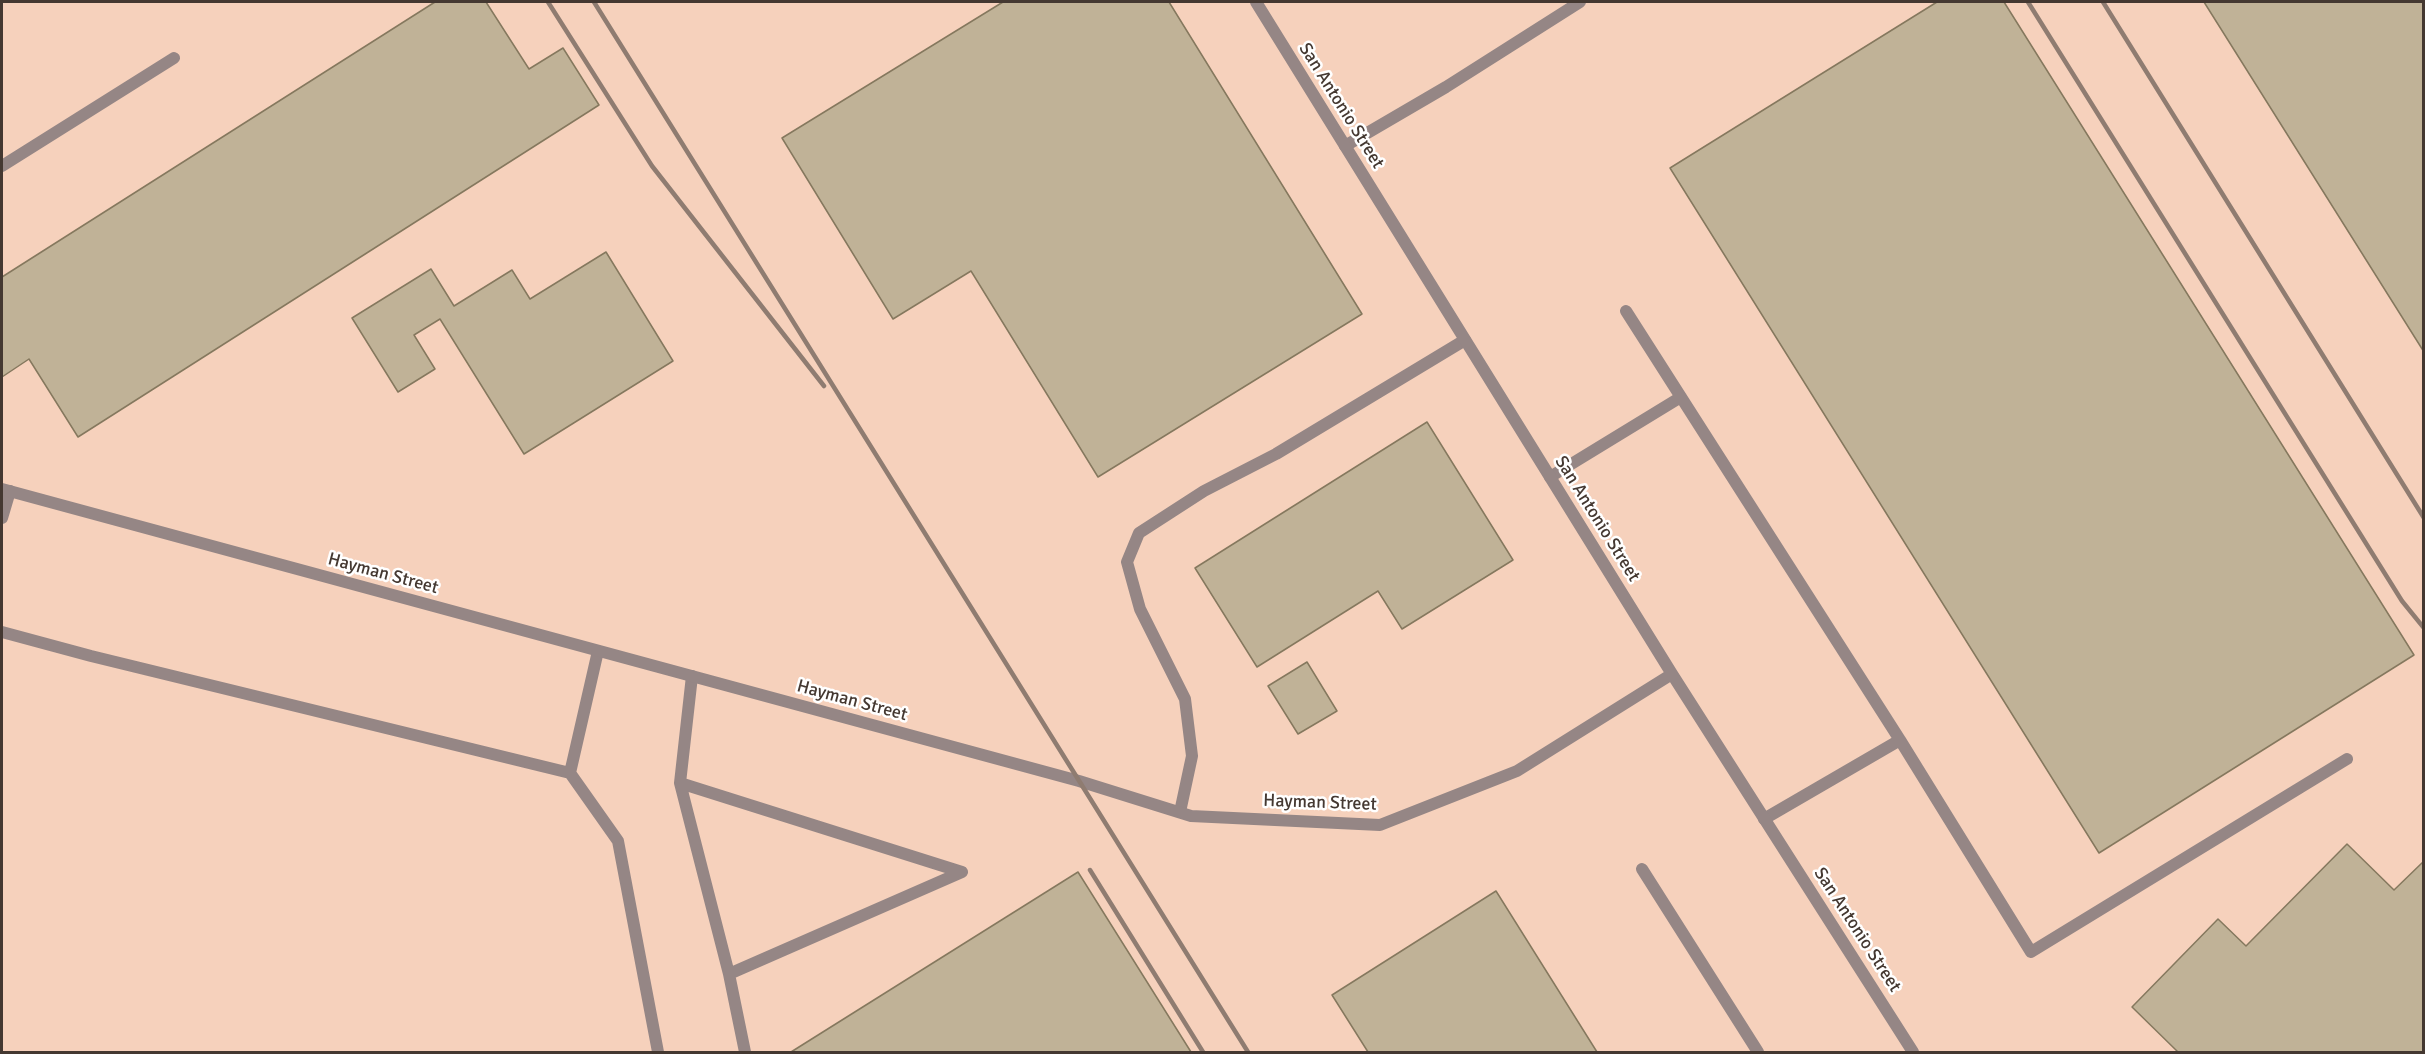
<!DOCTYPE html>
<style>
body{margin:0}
#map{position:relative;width:2425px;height:1054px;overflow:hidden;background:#fcdecd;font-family:Signika,sans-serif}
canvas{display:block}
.frame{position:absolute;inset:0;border:3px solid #443831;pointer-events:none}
</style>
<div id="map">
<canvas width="2425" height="1054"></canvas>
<div class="frame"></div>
</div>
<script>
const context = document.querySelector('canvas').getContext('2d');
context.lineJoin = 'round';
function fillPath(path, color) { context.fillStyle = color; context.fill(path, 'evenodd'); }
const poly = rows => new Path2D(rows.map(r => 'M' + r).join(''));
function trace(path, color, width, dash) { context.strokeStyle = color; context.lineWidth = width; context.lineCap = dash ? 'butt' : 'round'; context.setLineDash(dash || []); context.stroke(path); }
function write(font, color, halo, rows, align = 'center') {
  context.font = font + ' Signika,sans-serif'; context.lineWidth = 5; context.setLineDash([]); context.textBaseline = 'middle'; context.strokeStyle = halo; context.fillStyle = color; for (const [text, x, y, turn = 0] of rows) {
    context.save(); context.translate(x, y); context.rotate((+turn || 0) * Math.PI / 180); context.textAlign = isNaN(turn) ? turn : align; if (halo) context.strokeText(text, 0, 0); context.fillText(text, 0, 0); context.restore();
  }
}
const built = poly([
 [2,2,2423,2,2423,1052,2,1052]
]);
const building = poly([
 [435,2,486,2,529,69,563,48,599,105,78,437,29,359,2,377,2,277,435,2],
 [1003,2,1169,2,1362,314,1098,477,971,271,893,319,782,138,1003,2],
 [1937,2,2004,2,2414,655,2099,853,1670,168,1937,2],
 [2204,2,2424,2,2424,352,2204,2],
 [606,252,673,361,524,454,440,319,414,335,435,369,398,392,352,318,431,269,454,306,512,270,530,299,606,252],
 [1427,422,1513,560,1402,629,1378,591,1257,667,1195,568,1427,422],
 [1307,662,1337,711,1298,734,1268,686,1307,662],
 [2347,844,2394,890,2424,861,2424,1052,2178,1052,2132,1007,2218,919,2246,946,2347,844],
 [1078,872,1191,1052,791,1052,1078,872],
 [1496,891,1597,1052,1368,1052,1332,995,1496,891]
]);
const service = poly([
 [1345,146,1446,87,1580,2],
 [2,166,174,58],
 [1626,311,1900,740],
 [1550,477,1681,397],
 [2,518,10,491],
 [2,632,91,656,570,773,598,651],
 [570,773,618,841,658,1052],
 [680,783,962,872,729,974,680,783,692,676],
 [1180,812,1192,756,1185,699,1140,609,1127,562,1139,533,1204,491,1276,454,1465,340],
 [1764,819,1900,740,2031,952,2347,759],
 [1642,869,1758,1052],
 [729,974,745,1052]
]);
const minor = poly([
 [1256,2,1672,674,1913,1052],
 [2,489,1079,781,1191,816,1380,825,1517,771,1672,674]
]);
const rail = poly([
 [548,2,652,166,824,386],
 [594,2,1248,1052],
 [2028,2,2402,601,2424,628],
 [2103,2,2424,518],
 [1090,870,1203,1052]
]);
const streetNames = [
 ["San Antonio Street",1341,106,58],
 ["San Antonio Street",1597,519,58],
 ["Hayman Street",383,574,15],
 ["Hayman Street",852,701,15],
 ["Hayman Street",1320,803,2],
 ["San Antonio Street",1857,930,57]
];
fillPath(built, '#f6d1bc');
fillPath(building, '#c0b297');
trace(building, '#85785e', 1.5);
trace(service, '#958685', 12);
trace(minor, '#958685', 12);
trace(rail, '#8f7c71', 4.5);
write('18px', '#443831', '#fff', streetNames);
</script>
